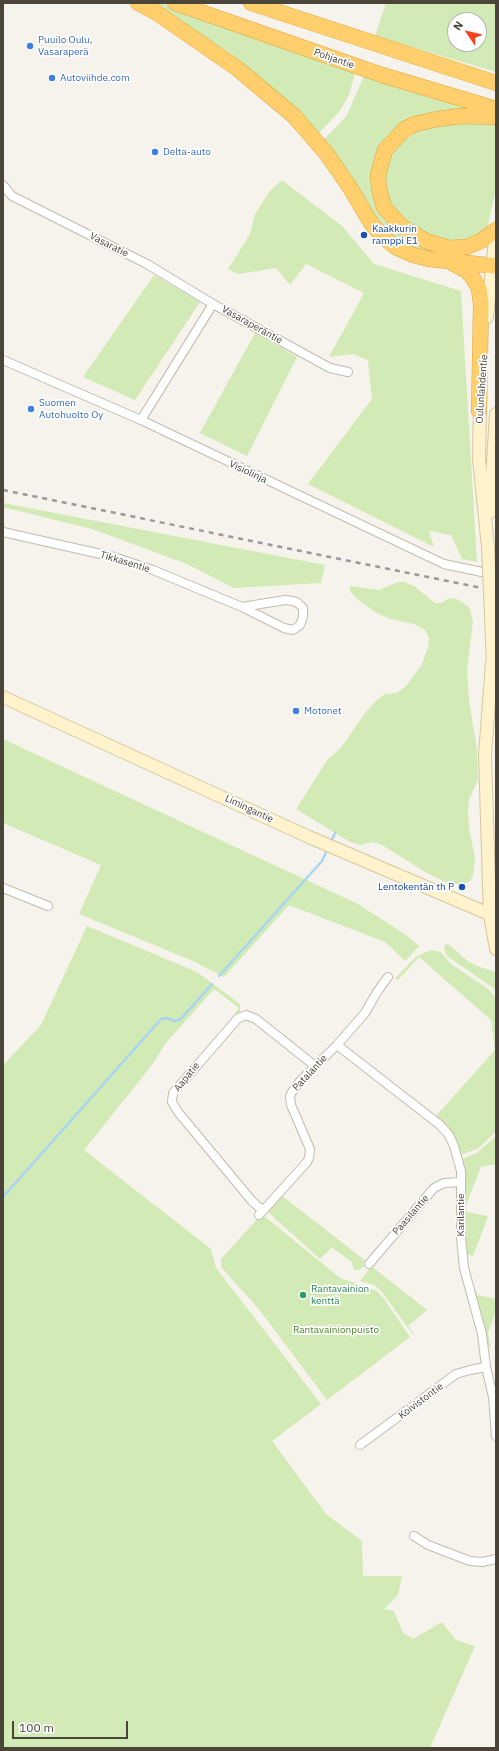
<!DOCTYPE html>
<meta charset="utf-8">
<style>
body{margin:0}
#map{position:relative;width:499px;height:1751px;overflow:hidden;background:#f6f3ec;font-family:"IBM Plex Sans",sans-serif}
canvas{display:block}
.frame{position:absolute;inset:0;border:4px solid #4b4439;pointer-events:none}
.north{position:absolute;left:447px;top:12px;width:40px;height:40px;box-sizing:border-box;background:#fff;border:1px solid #b7b4b0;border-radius:50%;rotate:305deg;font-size:11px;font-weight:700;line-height:16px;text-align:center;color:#4b4439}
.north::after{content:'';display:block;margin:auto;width:14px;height:18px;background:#fc3f1d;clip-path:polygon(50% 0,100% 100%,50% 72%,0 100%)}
.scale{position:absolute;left:12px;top:1721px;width:116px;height:18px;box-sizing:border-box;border:2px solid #4b4439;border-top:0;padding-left:5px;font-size:12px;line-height:14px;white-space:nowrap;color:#4b4439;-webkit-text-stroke:3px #fff;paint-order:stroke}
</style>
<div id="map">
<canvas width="499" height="1751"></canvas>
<div class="frame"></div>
<div class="north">N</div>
<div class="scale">100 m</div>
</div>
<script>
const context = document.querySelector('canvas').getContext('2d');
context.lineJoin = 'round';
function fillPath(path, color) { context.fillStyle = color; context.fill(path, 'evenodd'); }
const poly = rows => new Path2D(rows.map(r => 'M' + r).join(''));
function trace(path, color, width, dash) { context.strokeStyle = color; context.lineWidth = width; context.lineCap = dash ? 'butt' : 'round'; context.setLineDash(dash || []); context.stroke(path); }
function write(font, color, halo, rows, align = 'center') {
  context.font = font + ' "IBM Plex Sans",sans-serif'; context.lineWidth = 3.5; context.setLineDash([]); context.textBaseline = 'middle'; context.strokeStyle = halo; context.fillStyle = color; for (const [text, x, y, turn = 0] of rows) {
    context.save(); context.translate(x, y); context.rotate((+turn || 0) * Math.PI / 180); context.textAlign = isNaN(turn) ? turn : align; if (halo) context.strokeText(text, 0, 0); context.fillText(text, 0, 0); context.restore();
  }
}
const green = poly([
 [148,3,160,3,355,73,349,95,339,112,317,135],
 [386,3,496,3,496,72,375,36],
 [455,20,479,20,479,44,455,44],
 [364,76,489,113,458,112,383,146,377,206,389,224,416,243,480,259,464,258,413,248,399,242,383,227,323,140,346,117],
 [445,123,496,125,496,189,486,233,453,243,428,237,403,221,387,202,384,170,390,155,403,141,418,131],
 [282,180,342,226,374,264,461,291,477,562,462,559,451,535,429,531,434,547,308,484,372,399,368,360,353,354,329,357,364,293,306,264,290,285,276,268,238,274,228,269,250,234,255,214,269,192],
 [154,275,200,302,135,400,83,377],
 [255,333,297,357,247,456,200,433],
 [3,503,325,565,321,583,234,588,187,564,92,529,3,507],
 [398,582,404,582,414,586,435,603,441,603,450,598,457,599,469,607,473,621,467,671,469,700,477,750,478,780,469,799,468,810,469,827,475,859,473,876,469,882,463,884,453,884,443,881,427,873,382,845,373,842,361,845,350,842,296,809,328,759,341,748,365,713,377,700,385,694,397,693,406,686,421,666,428,648,429,637,424,629,414,624,390,619,375,612,356,598,350,591,350,586,379,590],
 [3,739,358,904,406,935,419,946,405,961,385,942,289,905,224,977,193,961,79,914,101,865,3,823],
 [87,926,197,972,240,1004,240,1013,237,1015,235,1013,239,1008,214,989,165,1044,152,1065,84,1150,211,1249,216,1268,321,1404,272,1441,326,1514,362,1541,363,1576,402,1576,398,1595,384,1609,394,1611,403,1633,413,1639,442,1622,456,1640,475,1646,430,1748,3,1748,3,1065,41,1025],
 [448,944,469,962,480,967,496,972,496,990,447,956,444,948,445,945],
 [431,950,441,952,451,964,487,988,496,998,496,1131,479,1148,461,1155,435,1117,495,1050,491,1020,419,957,398,980,395,978,417,956],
 [496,1136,496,1164,481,1167,467,1203,465,1203,462,1159,477,1153],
 [281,1195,367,1262,360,1270,354,1270,352,1262,333,1248,331,1248,320,1259,269,1213,268,1210],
 [464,1210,467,1210,467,1212,488,1216,473,1256,466,1254],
 [263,1215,340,1278,377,1291,384,1299,410,1337,327,1400,258,1308,221,1267,221,1259,260,1216],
 [371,1266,427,1310,408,1326,414,1334,413,1335,382,1292,374,1285,360,1281],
 [476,1291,477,1295,496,1299,496,1311,488,1333,491,1347,487,1346,481,1315,474,1293]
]);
const stream = poly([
 [331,842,335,833],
 [219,976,322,861,328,848],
 [3,1197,161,1019,166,1018,175,1021,180,1020,212,984]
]);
const minor = poly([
 [3,185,12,196,147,264,213,304],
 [3,360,141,420,444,564,496,575],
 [141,420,213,304,330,368,348,372],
 [3,532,114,557,153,570,242,607,284,628,293,630,300,625,303,617,303,608,298,603,293,601,285,600,242,607],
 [3,888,48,906],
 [337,1045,440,1125,449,1135,454,1146,461,1171,461,1237,464,1268,482,1334,486,1367,493,1397,496,1436],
 [263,1211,252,1201,178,1112,172,1102,173,1093,234,1023,237,1019,246,1015,256,1019,315,1066],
 [259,1215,307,1162,309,1158,310,1149,291,1105,290,1096,292,1092,300,1081,337,1045,365,1013,377,992,388,977],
 [369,1264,434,1188,444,1183,461,1182],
 [360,1445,456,1374,470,1370,486,1367],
 [414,1536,428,1545,470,1561,482,1562,496,1559]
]);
const secondary = poly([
 [487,317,496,231],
 [480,403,479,459,488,547],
 [490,512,496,414],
 [491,615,493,669],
 [492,663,485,755,490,915,496,949],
 [3,697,309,837,496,917]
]);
const motorway = poly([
 [138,3,157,13,238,69,294,116,326,153,349,186,371,223,383,237,397,248,413,255,429,259,496,266],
 [175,3,382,75,496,109],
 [251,3,496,83],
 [496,117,461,116,437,119,415,124,405,129,385,150,378,175,379,189,384,207,402,227,426,241,449,248,467,247,481,241,496,230],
 [452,263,467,271,473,278,479,289,481,304,479,411]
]);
const rail = poly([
 [3,490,496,591]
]);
const secondaryBridge = poly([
 [488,547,491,615]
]);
const markers = [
 [30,46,4,"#3f7fe0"],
 [52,78,4,"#3f7fe0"],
 [155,152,4,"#3f7fe0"],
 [364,235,4,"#1a4fb4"],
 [31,409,4,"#3f7fe0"],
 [296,711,4,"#3f7fe0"],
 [462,887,4,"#1a4fb4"],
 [303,1295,4,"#2e9e5b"]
];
const shopNames = [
 ["Puuilo Oulu,",38,40],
 ["Vasaraperä",38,52],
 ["Autoviihde.com",60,78],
 ["Delta-auto",163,152],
 ["Suomen",39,403],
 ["Autohuolto Oy",39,415],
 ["Motonet",304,711]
];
const streetNames = [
 ["Pohjantie",334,59,19],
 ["Vasaratie",109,245,27],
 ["Vasaraperäntie",252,325,29],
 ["Oulunlahdentie",482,389,-86],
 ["Visiolinja",248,472,25],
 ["Tikkasentie",125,562,17],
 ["Limingantie",249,809,25],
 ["Patalantie",310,1073,-47],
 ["Aapatie",187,1077,-51],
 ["Paasilantie",411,1215,-49],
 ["Karilantie",461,1215,-90],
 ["Koivistontie",421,1401,-37]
];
const transitNames = [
 ["Kaakkurin",372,229],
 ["ramppi E1",372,241],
 ["Lentokentän th P",454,887,"right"]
];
const leisureNames = [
 ["Rantavainion",311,1289],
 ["kenttä",311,1301]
];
const parkNames = [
 ["Rantavainionpuisto",336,1330]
];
fillPath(green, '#d2eab5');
trace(stream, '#a9d4f2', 2.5);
trace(minor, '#c2bbae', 10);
trace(secondary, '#d6c79b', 14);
trace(motorway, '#e0a43c', 16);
trace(minor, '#fff', 8);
trace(secondary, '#fff3cd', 12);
trace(motorway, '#ffcf6e', 15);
trace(rail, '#9a9a9a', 2.5, [5, 5]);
trace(secondaryBridge, '#d6c79b', 14, []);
trace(secondaryBridge, '#fff3cd', 12);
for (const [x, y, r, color] of markers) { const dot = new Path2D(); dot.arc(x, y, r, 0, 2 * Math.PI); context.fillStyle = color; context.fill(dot); trace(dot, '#fff', 1.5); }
write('10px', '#366cbe', '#fff', shopNames, 'left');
write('10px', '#4b4439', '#fff', streetNames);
write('10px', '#164399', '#fff', transitNames, 'left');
write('10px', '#27864d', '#fff', leisureNames, 'left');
write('10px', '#4a7f2a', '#fff', parkNames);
</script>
